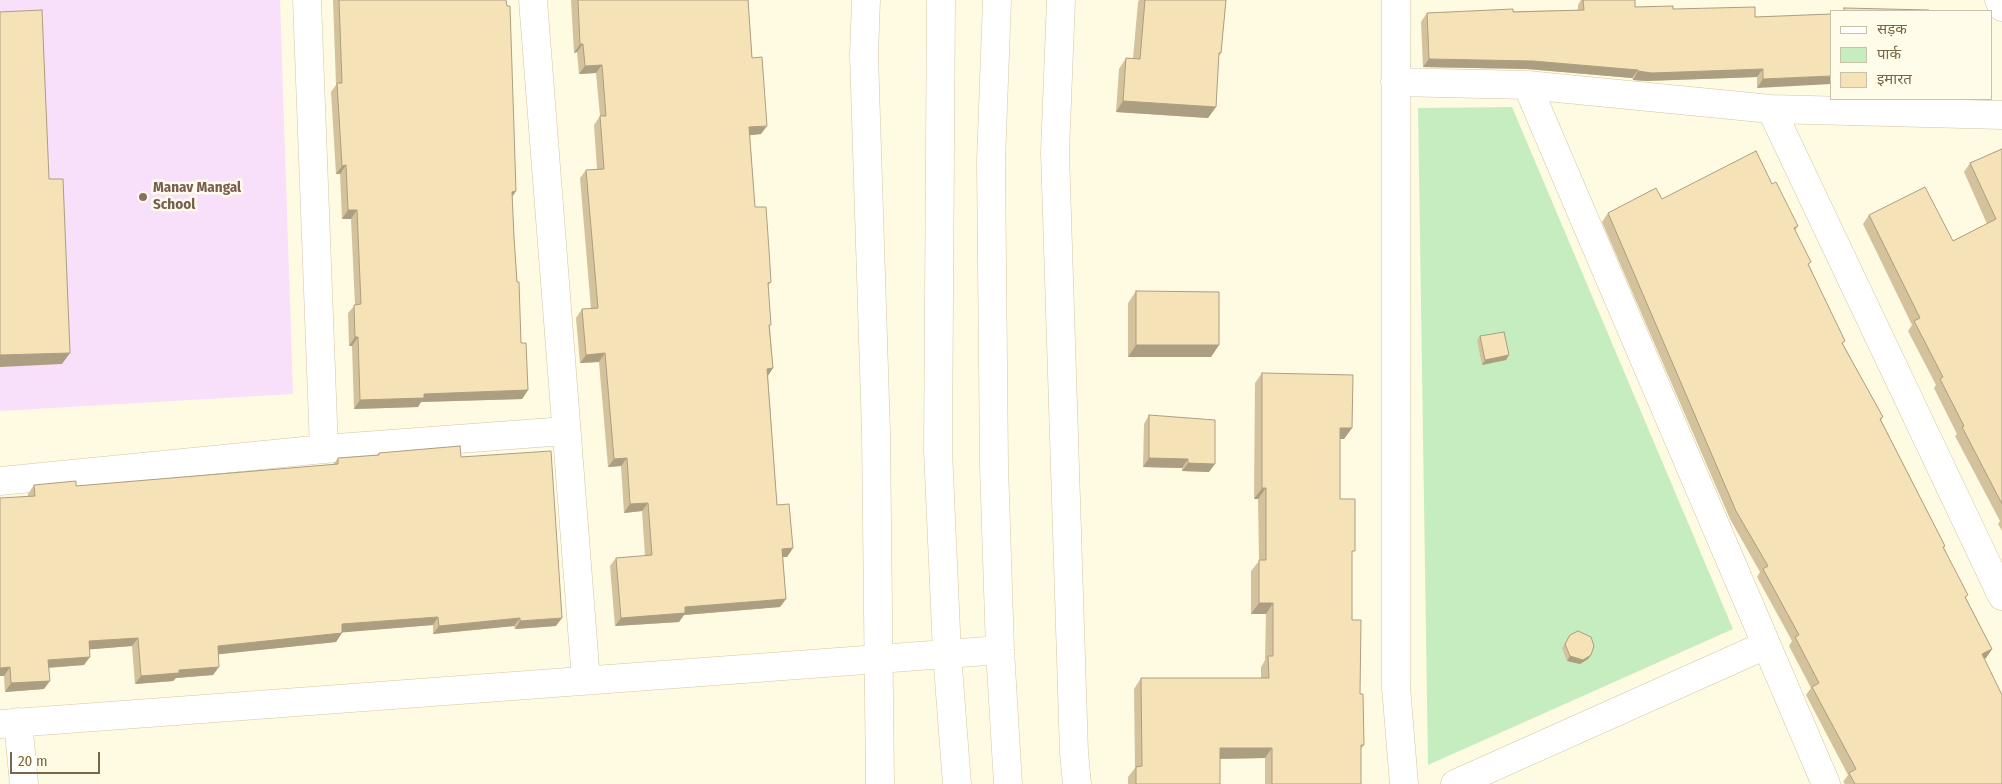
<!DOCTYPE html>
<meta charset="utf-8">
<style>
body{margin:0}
#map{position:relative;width:2002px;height:784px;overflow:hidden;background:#fefbe2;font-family:"Fira Sans Condensed","Noto Sans Devanagari",sans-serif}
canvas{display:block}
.legend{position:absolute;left:1830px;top:10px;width:162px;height:90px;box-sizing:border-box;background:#fffdea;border:1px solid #c9c1a8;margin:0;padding:6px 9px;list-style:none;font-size:15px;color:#786646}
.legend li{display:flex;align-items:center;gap:10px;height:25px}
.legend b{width:25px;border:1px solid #c9c1a8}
.scale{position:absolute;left:10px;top:752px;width:90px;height:22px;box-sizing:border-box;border:2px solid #786646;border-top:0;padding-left:6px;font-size:15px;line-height:18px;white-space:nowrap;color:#786646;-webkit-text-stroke:4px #fffdea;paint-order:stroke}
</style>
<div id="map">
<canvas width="2002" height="784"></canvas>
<ul class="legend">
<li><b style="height:6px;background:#fff"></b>सड़क</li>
<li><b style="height:14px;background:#c5edbf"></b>पार्क</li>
<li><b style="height:14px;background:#f6e2b7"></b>इमारत</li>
</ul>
<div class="scale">20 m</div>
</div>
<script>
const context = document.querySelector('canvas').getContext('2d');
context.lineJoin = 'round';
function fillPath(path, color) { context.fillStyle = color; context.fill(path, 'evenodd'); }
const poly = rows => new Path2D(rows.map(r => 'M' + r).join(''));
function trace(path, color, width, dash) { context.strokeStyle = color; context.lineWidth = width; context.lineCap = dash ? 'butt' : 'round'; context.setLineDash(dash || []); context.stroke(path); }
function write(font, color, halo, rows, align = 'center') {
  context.font = font + ' "Fira Sans Condensed",sans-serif'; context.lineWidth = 5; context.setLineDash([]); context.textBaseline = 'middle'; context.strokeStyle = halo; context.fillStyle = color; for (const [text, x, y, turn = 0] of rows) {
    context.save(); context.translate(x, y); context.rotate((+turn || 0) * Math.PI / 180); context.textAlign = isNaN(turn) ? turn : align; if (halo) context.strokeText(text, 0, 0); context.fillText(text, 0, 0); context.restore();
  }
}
const education = poly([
 [0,0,280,0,293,394,0,411]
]);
const green = poly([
 [1512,107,1733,629,1428,765,1418,108]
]);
const street = poly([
 [307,0,324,449],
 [533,0,586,680],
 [866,0,864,55,876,433,880,784],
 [1061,0,1055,152,1074,753,1077,784],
 [1396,0,1396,687,1404,784],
 [1999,0,2002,7],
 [1395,82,1527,85,1771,109,2002,115],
 [1527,85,1826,784],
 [1771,109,2002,596],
 [0,481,324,449,565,431],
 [18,722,24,784],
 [1455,784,1766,645]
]);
const secondary = poly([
 [941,0,938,450,947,654,957,784],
 [997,0,991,161,994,465,1000,650,1008,784],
 [0,724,1000,650]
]);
const wall = poly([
 [333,0,506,0,516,191,512,197,514,237,521,343,528,390,522,399,421,402,418,407,354,409,352,346,349,346,348,313,355,305,351,219,342,219,340,174,336,174,331,92,336,85],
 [571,0,748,0,752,58,761,134,750,135,755,207,771,282,768,286,770,328,773,368,768,376,777,505,793,548,787,557,783,557,786,599,780,607,684,615,679,622,615,626,610,566,616,558,645,556,642,511,624,513,621,466,608,467,599,362,580,363,576,318,582,309,591,309,580,178,586,170,597,169,594,125,600,116,596,73,579,74,577,52,574,53],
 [1139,0,1226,0,1221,53,1218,57,1216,107,1208,118,1116,112,1119,69,1126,58,1133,58,1138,2],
 [1581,0,1635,0,1635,7,1673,9,1755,17,1831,14,1757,88,1757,77,1646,81,1633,80,1632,78,1527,69,1423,67,1421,22,1427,13,1578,10,1578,5],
 [2002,149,2002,531,1998,524,2000,521,1955,436,1957,434,1934,388,1936,385,1908,331,1912,325,1863,224,1869,215,1953,241,1987,224,1964,172,1970,163],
 [1772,184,1798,226,1795,231,1809,265,1843,344,1883,417,1881,420,1945,546,1944,548,1966,598,1992,649,1986,658,1984,659,2002,784,1845,784,1843,782,1848,775,1806,695,1811,688,1789,646,1792,641,1757,577,1760,572,1730,519,1602,222,1608,213,1662,199],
 [1136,291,1219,345,1211,357,1128,357,1128,303],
 [1480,336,1509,355,1506,360,1482,365,1477,340],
 [1262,373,1352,428,1344,439,1340,439,1340,499,1352,556,1352,620,1360,694,1364,745,1361,749,1361,784,1265,784,1265,758,1220,759,1220,784,1128,784,1128,777,1135,768,1134,689,1141,678,1261,678,1261,667,1265,660,1266,614,1251,614,1251,571,1259,561,1258,499,1254,499,1255,383],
 [1149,415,1209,472,1182,471,1182,468,1143,467,1144,424],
 [379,453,461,457,556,626,515,629,514,626,433,634,433,625,342,632,336,642,218,654,213,675,176,678,173,681,135,684,132,646,90,649,84,665,49,668,44,689,5,692,4,676,28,494,34,485,76,486,333,465,338,458,377,455],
 [1570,635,1591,655,1588,659,1580,664,1567,661,1562,648]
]);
const shadedWall = poly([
 [580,44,583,44,577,52,574,53],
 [1429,59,1533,61,1638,70,1632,78,1527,69,1423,67],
 [602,65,596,73,579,74,585,66],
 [1763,69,1757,77,1646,81,1633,80,1638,71],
 [1831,76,1831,84,1757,88,1763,79],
 [1123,101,1216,107,1208,118,1116,112],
 [767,126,761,134,743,136,749,127],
 [346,165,340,174,336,174,342,166],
 [516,191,510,200,512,192],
 [348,210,357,210,351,219,342,219],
 [355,337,358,337,352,346,349,346],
 [1136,345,1219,345,1211,357,1128,357],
 [70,353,62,364,0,367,0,355],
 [605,353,599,362,580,363,586,355],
 [1509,355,1506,360,1482,365,1485,360],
 [773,368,767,377,767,369],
 [528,390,522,399,421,402,418,407,354,409,360,400,424,394],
 [1340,428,1352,428,1344,439,1332,439],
 [627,458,621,466,608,467,614,459],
 [1149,458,1188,459,1182,468,1143,467],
 [1188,463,1215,464,1209,472,1182,471],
 [1262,488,1266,488,1258,499,1254,499],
 [648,503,642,511,624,513,630,504],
 [793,548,787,557,776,557,782,549],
 [786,599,780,607,684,615,679,622,615,626,621,618,685,607],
 [1259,603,1273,603,1266,614,1251,614],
 [438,617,433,625,336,633,342,624],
 [520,618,514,626,433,634,439,626],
 [562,618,556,626,515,629,520,621],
 [342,633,336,642,212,655,218,646],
 [138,638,132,646,83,650,89,641],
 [1992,649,1986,658,1976,663,1982,654],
 [1591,655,1588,659,1580,664,1567,661,1570,656],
 [90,657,84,665,42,668,48,660],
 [10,667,4,676,0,676,0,668],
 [219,667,213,675,176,678,173,681,135,684,141,676,179,670],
 [50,681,44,689,5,692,11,683],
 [1220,748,1272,748,1265,758,1212,759]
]);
const building = poly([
 [339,0,506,0,507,6,510,6,516,191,512,192,514,237,517,282,519,282,521,343,526,343,528,390,424,394,424,398,360,400,358,337,355,337,354,305,361,304,357,210,348,210,346,165,342,166,337,83,342,83,339,0],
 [578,0,748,0,752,58,762,57,767,126,749,127,755,207,766,207,769,250,771,282,768,283,771,325,769,325,773,368,767,369,777,505,789,504,793,548,782,549,786,599,685,607,685,613,621,618,616,558,652,555,648,503,630,504,627,458,614,459,605,353,586,355,582,309,598,308,586,170,604,169,600,116,606,116,602,65,585,66,583,44,580,44,578,0],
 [1145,0,1226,0,1221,53,1219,53,1216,107,1123,101,1126,58,1140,59,1145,0],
 [1583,0,1635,0,1635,7,1673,6,1673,9,1755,7,1755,17,1831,14,1831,76,1763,79,1763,69,1652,73,1638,71,1638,70,1533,61,1429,59,1427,13,1513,9,1513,12,1584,10,1583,0],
 [1844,8,1929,10,1929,11,1844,11,1844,8],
 [42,10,49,179,63,179,70,353,0,355,0,12,42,10],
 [2002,149,2002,504,1962,427,1964,426,1940,379,1943,377,1914,321,1920,318,1869,215,1925,187,1953,241,1996,219,1970,163,2002,149],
 [1756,151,1772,184,1776,182,1798,226,1794,228,1811,262,1808,264,1845,341,1842,343,1883,417,1880,419,1945,546,1943,547,1968,595,1965,597,1992,649,1982,654,2002,695,2002,784,1855,784,1849,773,1856,769,1812,687,1819,683,1795,637,1799,635,1763,569,1768,566,1736,511,1608,213,1656,188,1662,199,1756,151],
 [1136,291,1219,292,1219,345,1136,345,1136,291],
 [1504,332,1509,355,1485,360,1480,336,1504,332],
 [1262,373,1353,375,1352,428,1340,428,1340,499,1355,499,1355,551,1352,551,1352,620,1361,620,1360,694,1363,694,1364,745,1361,745,1361,784,1272,784,1272,748,1220,748,1220,784,1136,784,1136,767,1142,766,1141,678,1269,678,1268,656,1273,656,1273,603,1259,603,1259,560,1266,560,1266,488,1262,488,1262,373],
 [1149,415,1215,420,1215,464,1188,463,1188,459,1149,458,1149,415],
 [460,446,461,457,551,451,562,618,520,621,520,618,439,626,438,617,342,624,342,633,218,646,219,667,179,670,179,673,141,676,138,638,89,641,90,657,48,660,50,681,11,683,10,667,0,668,0,498,35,496,34,485,76,481,76,486,338,464,338,458,379,455,379,453,460,446],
 [1578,631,1591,637,1594,646,1591,655,1583,660,1570,656,1565,644,1570,635,1578,631]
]);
const markers = [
 [143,197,5,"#8d6e63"]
];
const educationNames = [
 ["Manav Mangal",153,188],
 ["School",153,205]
];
fillPath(education, '#f8dffa');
fillPath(green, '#c5edbf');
trace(street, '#d0c5a8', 29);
trace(secondary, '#d4c7a4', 29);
trace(street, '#fff', 28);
trace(secondary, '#fff', 28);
fillPath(wall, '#d4c29d');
fillPath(shadedWall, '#ac9e80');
fillPath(building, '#f6e2b7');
trace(building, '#ac9e80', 1);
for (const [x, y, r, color] of markers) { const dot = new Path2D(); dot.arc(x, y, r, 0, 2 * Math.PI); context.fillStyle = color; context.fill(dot); trace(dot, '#fffdea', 2); }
write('bold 15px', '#785e54', '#fffdea', educationNames, 'left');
</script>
